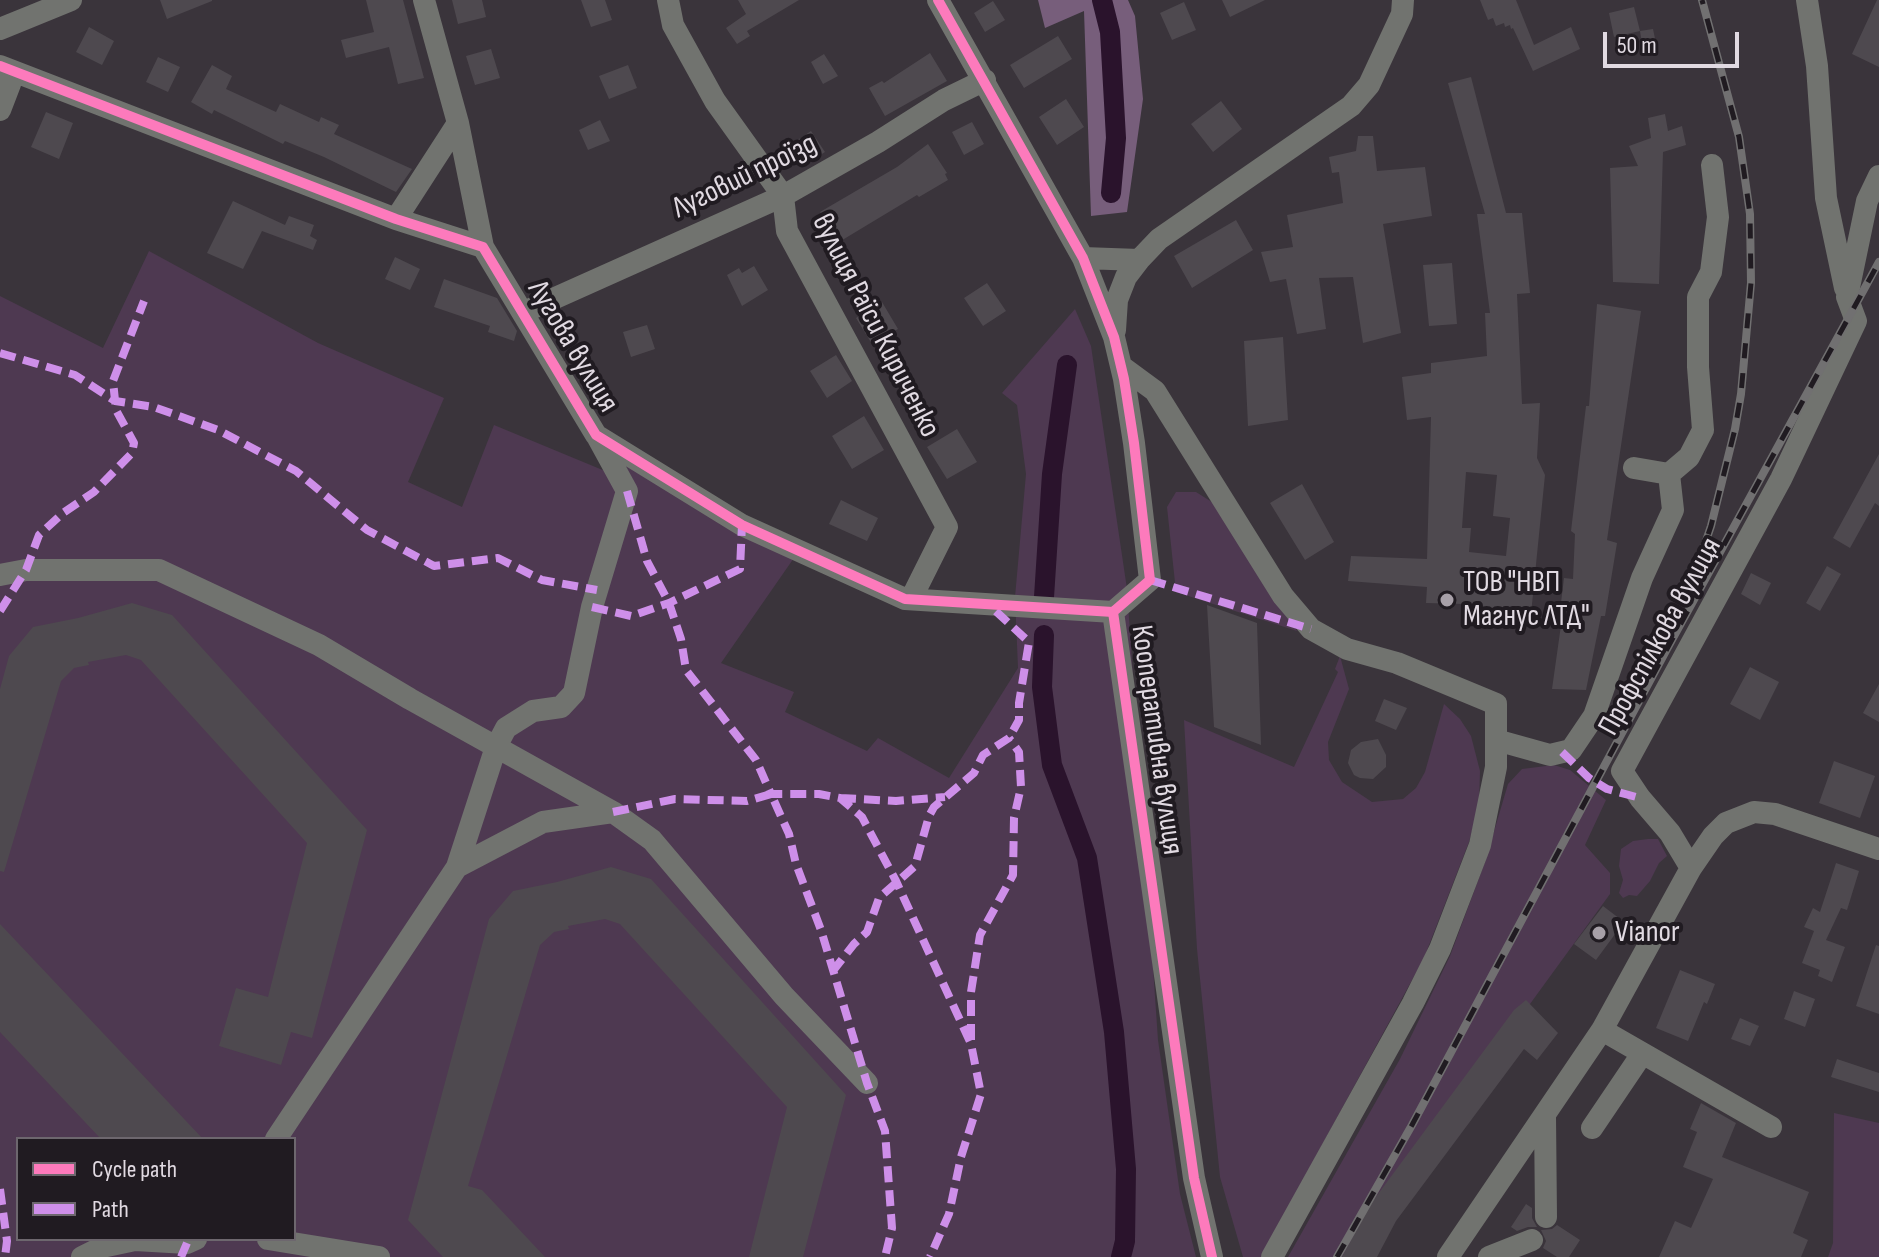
<!DOCTYPE html>
<meta charset="utf-8">
<style>
body{margin:0}
#map{position:relative;width:1879px;height:1257px;overflow:hidden;background:#3a343b;font-family:"Sofia Sans Condensed",sans-serif}
canvas{display:block}
.legend{position:absolute;left:16px;top:1137px;width:280px;height:104px;box-sizing:border-box;background:#201b21;border:2px solid #6d676e;margin:0;padding:10px 14px;list-style:none;font-size:24px;color:#e1dae2}
.legend li{display:flex;align-items:center;gap:16px;height:40px}
.legend b{width:40px;border:2px solid #6d676e}
.scale{position:absolute;left:1603px;top:32px;width:136px;height:36px;box-sizing:border-box;border:4px solid #e1dae2;border-top:0;padding-left:10px;font-size:24px;line-height:28px;white-space:nowrap;color:#e1dae2;-webkit-text-stroke:6px #201b21;paint-order:stroke}
</style>
<div id="map">
<canvas width="1879" height="1257"></canvas>
<ul class="legend">
<li><b style="height:10px;background:#fd7abc"></b>Cycle path</li>
<li><b style="height:10px;background:#ce8fe9"></b>Path</li>
</ul>
<div class="scale">50 m</div>
</div>
<script>
const context = document.querySelector('canvas').getContext('2d');
context.lineJoin = 'round';
function fillPath(path, color) { context.fillStyle = color; context.fill(path, 'evenodd'); }
const poly = rows => new Path2D(rows.map(r => 'M' + r).join(''));
function trace(path, color, width, dash) { context.strokeStyle = color; context.lineWidth = width; context.lineCap = dash ? 'butt' : 'round'; context.setLineDash(dash || []); context.stroke(path); }
function write(font, color, halo, rows, align = 'center') {
  context.font = font + ' "Sofia Sans Condensed",sans-serif'; context.lineWidth = 8; context.setLineDash([]); context.textBaseline = 'middle'; context.strokeStyle = halo; context.fillStyle = color; for (const [text, x, y, turn = 0] of rows) {
    context.save(); context.translate(x, y); context.rotate((+turn || 0) * Math.PI / 180); context.textAlign = isNaN(turn) ? turn : align; if (halo) context.strokeText(text, 0, 0); context.fillText(text, 0, 0); context.restore();
  }
}
const green = poly([
 [149,251,318,343,444,398,408,482,462,507,494,425,605,471,613,451,796,555,721,663,794,692,785,712,867,751,878,738,949,778,1018,668,1015,597,1026,474,1017,405,1002,393,1075,309,1091,346,1127,589,1158,1040,1180,1194,1196,1257,0,1257,0,296,103,348],
 [18,1139,294,1139,294,1239,18,1239],
 [1176,492,1196,492,1215,504,1297,631,1176,592,1167,507],
 [1340,656,1349,689,1328,742,1329,760,1342,782,1372,802,1403,799,1416,788,1425,772,1444,704,1460,719,1471,736,1480,771,1479,805,1469,842,1424,958,1261,1257,1243,1257,1220,1177,1197,949,1184,720,1294,767,1338,672,1335,669],
 [1554,765,1570,770,1606,800,1585,845,1610,873,1610,894,1530,1004,1518,1013,1347,1257,1288,1257,1400,1059,1450,956,1485,862,1508,784,1522,769],
 [1648,839,1658,839,1667,856,1659,863,1650,881,1637,896,1629,895,1623,898,1619,893,1623,880,1619,866,1621,849,1633,841],
 [1834,1113,1879,1123,1879,1257,1828,1257,1833,1243]
]);
const forest = poly([
 [1038,0,1128,0,1135,16,1143,99,1127,212,1091,216,1084,11,1045,28]
]);
const canal = poly([
 [1102,0,1110,32,1116,138,1111,193],
 [1044,597,1052,474,1067,365],
 [1044,635,1042,687,1052,765,1087,858,1114,1032,1126,1169,1125,1241,1121,1257]
]);
const building = poly([
 [160,0,212,0,212,1,167,19],
 [366,0,403,0,424,78,398,84,389,47,346,58,341,40,374,32],
 [452,0,482,0,486,17,458,24],
 [581,0,605,0,612,20,591,27],
 [738,0,799,0,747,31,750,36,737,44,726,28,746,14],
 [1222,0,1265,0,1230,17],
 [1480,0,1516,0,1534,45,1571,27,1580,49,1533,71,1513,28,1511,29,1510,25,1505,27,1504,23,1496,26,1493,18,1488,20],
 [1877,0,1879,0,1879,67,1852,54],
 [993,1,1005,20,985,32,974,13],
 [1184,2,1196,30,1172,40,1160,13],
 [1634,7,1640,31,1614,37,1609,13],
 [89,27,114,41,102,65,76,52],
 [1653,29,1657,48,1643,50,1640,31],
 [1058,36,1072,59,1024,88,1010,65],
 [491,49,500,78,475,85,466,56],
 [930,53,947,81,885,116,869,88,882,81,884,83],
 [824,54,838,76,823,84,811,62],
 [158,57,180,67,168,92,146,82],
 [212,65,232,76,226,89,276,112,280,104,319,122,321,117,339,125,334,134,412,169,396,192,324,157,285,141,283,144,214,110,212,114,191,102],
 [628,65,637,88,609,99,599,76],
 [1471,77,1506,213,1522,213,1530,293,1517,294,1522,404,1540,403,1537,458,1545,475,1531,614,1508,611,1507,622,1485,620,1485,612,1464,610,1464,604,1426,603,1427,587,1348,581,1351,556,1427,559,1431,417,1407,420,1402,377,1431,373,1431,363,1487,356,1485,313,1490,313,1477,214,1485,214,1448,83],
 [1466,472,1497,475,1493,516,1510,518,1506,556,1469,552,1471,528,1462,528],
 [1066,99,1084,127,1057,145,1039,117],
 [1221,101,1242,129,1213,152,1191,124],
 [46,112,73,123,59,159,31,147],
 [1665,114,1668,131,1682,126,1686,145,1663,152,1659,284,1613,282,1610,168,1638,166,1629,146,1651,138,1648,118],
 [600,120,610,141,588,150,579,130],
 [972,122,984,144,964,155,952,132],
 [811,131,825,152,803,166,790,145],
 [1358,136,1373,136,1377,171,1425,167,1432,216,1383,224,1401,333,1363,343,1353,277,1319,278,1326,329,1297,334,1286,279,1270,282,1261,252,1293,247,1287,215,1343,203,1339,172,1332,173,1329,157,1356,151],
 [928,144,947,173,945,174,948,180,919,197,917,195,839,242,820,212,897,167],
 [233,201,285,225,289,216,314,225,310,236,317,240,313,250,262,231,243,269,207,253],
 [1236,220,1253,250,1192,288,1174,256],
 [395,257,420,269,410,290,385,279],
 [1452,263,1457,324,1429,326,1423,265],
 [754,266,768,290,742,306,727,275,739,268,742,273],
 [444,279,497,298,517,331,514,341,488,332,490,326,434,307],
 [987,283,1006,311,983,326,964,298],
 [882,302,898,329,872,344,856,318],
 [1597,304,1641,311,1607,540,1617,543,1605,616,1601,616,1586,690,1552,689,1563,611,1560,611,1564,578,1573,579,1575,534,1571,531,1586,406,1589,406],
 [647,325,655,349,631,357,623,332],
 [1283,337,1288,420,1248,426,1244,341],
 [836,355,852,381,827,398,810,371],
 [864,416,884,450,852,469,832,436],
 [957,429,977,462,947,479,927,447],
 [1879,454,1879,506,1875,503,1850,548,1833,538],
 [1302,484,1334,542,1305,560,1270,503],
 [841,500,878,518,867,541,829,524],
 [1827,566,1841,574,1820,611,1806,603],
 [1751,573,1771,583,1760,605,1741,594],
 [132,603,172,615,367,830,312,1038,291,1032,281,1065,219,1046,236,988,268,997,307,843,141,660,126,655,88,662,89,665,74,668,61,681,4,872,0,871,0,689,9,656,33,627,78,618],
 [1207,605,1257,623,1261,745,1214,727],
 [1750,667,1779,682,1760,720,1730,704],
 [1879,684,1879,722,1863,713],
 [1384,699,1407,708,1396,730,1375,721],
 [1378,739,1386,755,1386,767,1373,779,1360,778,1354,775,1348,763,1351,750,1361,742],
 [1834,761,1875,776,1860,818,1819,803],
 [1836,863,1859,871,1847,910,1841,908,1826,940,1845,947,1832,982,1818,976,1820,970,1802,963,1814,931,1804,927,1813,908,1820,912],
 [611,867,651,879,846,1095,803,1257,749,1257,787,1107,620,924,605,919,568,926,569,929,554,932,540,945,468,1186,482,1190,545,1257,443,1257,408,1220,489,919,513,891,557,882],
 [1603,906,1624,922,1596,960,1574,944],
 [0,924,203,1139,101,1139,0,1032],
 [1876,945,1879,946,1879,1014,1856,1006],
 [1680,970,1715,984,1707,1004,1704,1002,1688,1041,1656,1028],
 [1794,991,1815,999,1805,1027,1784,1019],
 [1526,1000,1558,1033,1537,1060,1524,1049,1396,1221,1377,1257,1342,1257,1370,1205,1514,1010],
 [1740,1018,1759,1026,1750,1046,1731,1039],
 [1837,1059,1879,1073,1879,1092,1831,1077],
 [1701,1103,1736,1123,1722,1157,1809,1192,1793,1233,1808,1240,1801,1257,1659,1257,1675,1221,1691,1228,1713,1179,1683,1167,1697,1132,1690,1129],
 [1526,1204,1532,1208,1532,1218,1537,1227,1528,1227,1517,1231,1511,1227],
 [1557,1225,1580,1240,1569,1257,1557,1257,1543,1248,1546,1241,1541,1230,1552,1229]
]);
const minor = poly([
 [668,0,673,25,715,101,783,196,787,231,947,527,911,599],
 [938,0,1083,258,1114,337,1124,379,1134,443,1150,580,1113,612,1194,1178,1212,1257],
 [1807,0,1817,66,1826,198,1845,288],
 [0,29,71,0],
 [0,66,396,219,483,247,596,435,742,525,905,599,1113,612],
 [0,74,10,84,0,110],
 [458,123,483,247],
 [396,219,458,123,424,0],
 [1083,258,1139,260],
 [524,312,783,196,878,142,944,100,985,80],
 [1115,330,1117,300,1126,277,1139,260,1159,239,1351,106,1369,85,1402,14,1403,0],
 [1121,366,1155,391,1283,596,1311,629,1347,649,1397,663,1496,704,1496,767,1480,845,1440,949,1413,1003,1272,1257],
 [1669,474,1689,457,1703,430,1698,367,1698,297,1711,272,1718,217,1712,165],
 [0,575,26,570,159,570,319,645,410,699,613,812,652,840,784,996,867,1083],
 [1496,740,1550,755,1571,750,1594,716,1642,578,1673,510,1669,474,1634,468],
 [457,867,543,822,613,812],
 [1691,868,1670,833,1640,798,1622,771,1781,479,1856,321,1847,297,1867,201,1879,176],
 [1602,1030,1771,1127],
 [1545,1116,1546,1217],
 [1592,1128,1642,1054],
 [276,1139,457,867,496,747,506,728,533,711,561,707,574,693,592,607,627,491,598,438],
 [268,1239,379,1257],
 [82,1257,102,1247,135,1240,187,1243,196,1239],
 [1448,1257,1602,1030,1691,868,1713,836,1726,823,1754,812,1775,814,1879,849],
 [1489,1257,1532,1240]
]);
const rail = poly([
 [1689,591,1711,526,1735,429,1741,394,1751,283,1750,214,1739,137,1702,0],
 [1337,1257,1412,1125,1668,647,1879,262]
]);
const quiet = poly([
 [0,353,75,375,115,401,154,407,218,430,296,471,367,530,434,566,498,558,542,580,597,590],
 [627,491,647,561,669,603,681,639,686,670,756,760,771,794,819,794,840,798,862,817,896,881,971,1044,981,1094,961,1157,949,1214,930,1257],
 [1150,580,1311,629],
 [592,607,631,616,669,603,740,569,742,525],
 [0,611,26,570,39,535,63,513,94,492,132,453,134,443,116,410,113,381,144,301],
 [1562,752,1589,778,1607,789,1640,798],
 [840,798,896,801,945,797],
 [613,812,675,799,747,801,771,794,789,834,796,864,821,930,867,1083,885,1131,892,1228,885,1257],
 [832,972,854,944,867,932,879,898,915,866,929,816,934,807,974,773,983,755,1009,738,1019,720,1019,703,1029,642,988,604],
 [971,1040,971,992,980,935,1013,875,1014,818,1021,787,1019,752,1009,738],
 [0,1189,7,1241,5,1257],
 [181,1257,187,1243]
]);
const cycleway = poly([
 [938,0,1083,258,1114,337,1124,379,1134,443,1150,580,1113,612,1194,1178,1212,1257],
 [0,66,396,219,483,247,596,435,742,525,905,599,1113,612]
]);
const markers = [
 [1447,600,8,"#a7a0a8"],
 [1599,933,8,"#a7a0a8"]
];
const streetNames = [
 ["Луговий проїзд",745,177,-26],
 ["вулиця Раїси Кириченко",875,326,63],
 ["Лугова вулиця",572,347,59],
 ["Профспілкова вулиця",1661,637,-61],
 ["Кооперативна вулиця",1156,740,82]
];
const poiNames = [
 ["ТОВ \"НВП",1463,583],
 ["Магнус ЛТД\"",1463,617],
 ["Vianor",1615,933]
];
fillPath(green, '#4e3951');
fillPath(forest, '#775e7b');
trace(canal, '#2a132c', 20);
fillPath(building, '#4e494f');
trace(minor, '#71736f', 22);
trace(rail, '#717071', 8);
trace(rail, '#201b21', 5, [15]);
trace(quiet, '#ce8fe9', 8, [16, 8]);
trace(cycleway, '#fd7abc', 10);
for (const [x, y, r, color] of markers) { const dot = new Path2D(); dot.arc(x, y, r, 0, 2 * Math.PI); context.fillStyle = color; context.fill(dot); trace(dot, '#201b21', 3); }
write('30px', '#e1dae2', '#201b21', streetNames);
write('30px', '#e1dae2', '#201b21', poiNames, 'left');
</script>
